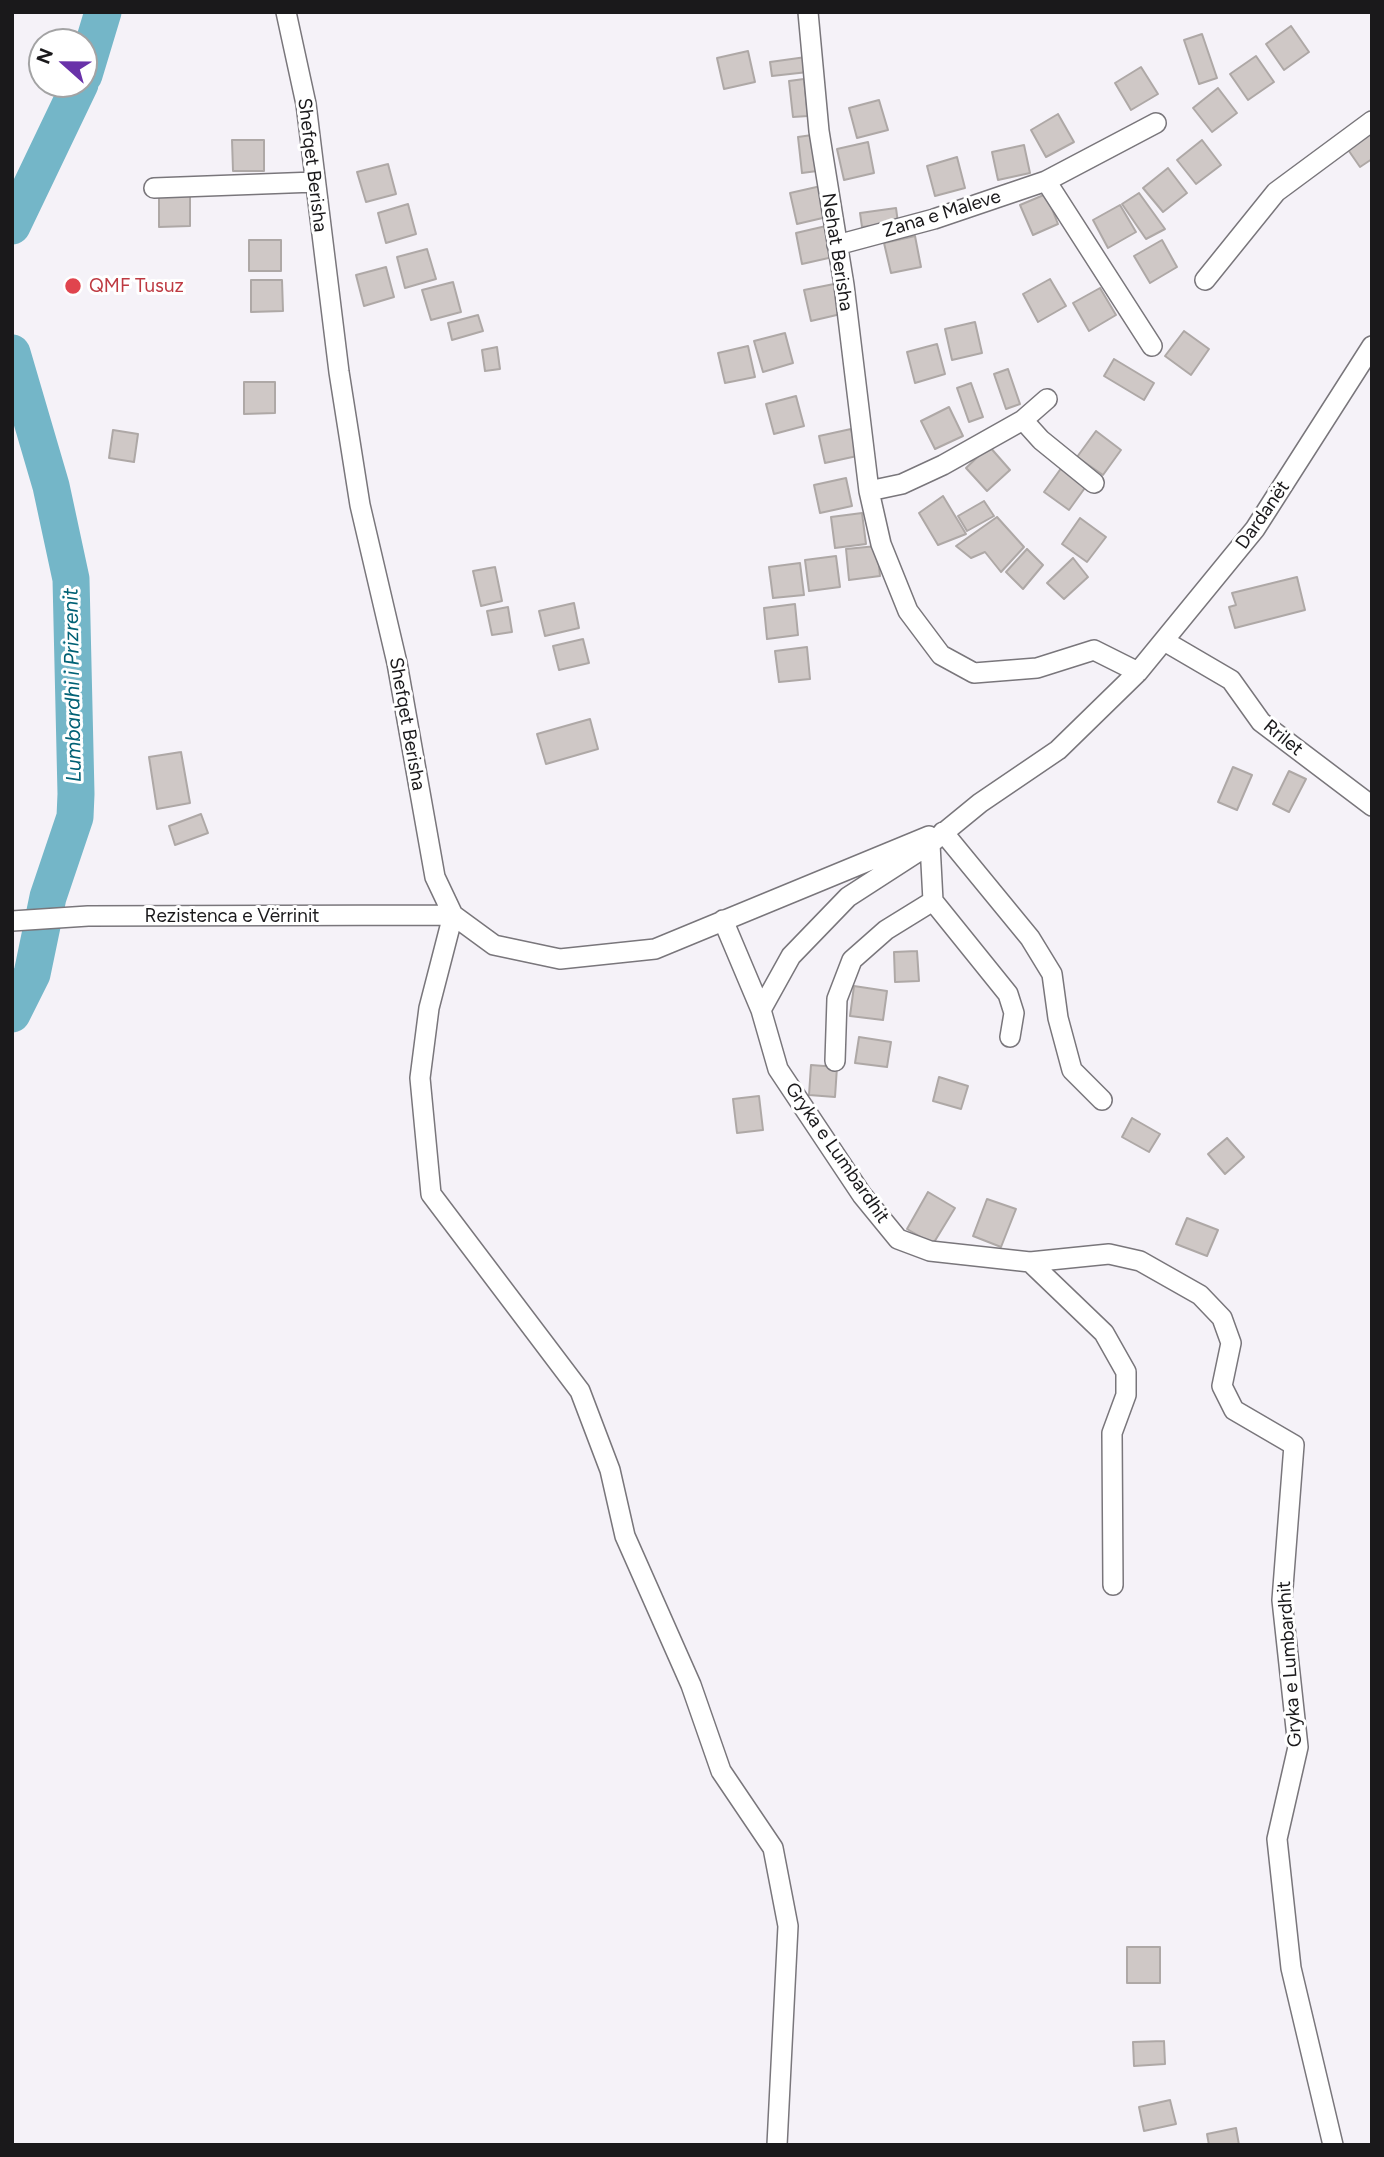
<!DOCTYPE html>
<meta charset="utf-8">
<style>
body{margin:0}
#map{position:relative;width:1384px;height:2157px;overflow:hidden;background:#f5f2f8;font-family:Figtree,sans-serif}
canvas{display:block}
.frame{position:absolute;inset:0;border:14px solid #1a191b;pointer-events:none}
.north{position:absolute;left:28px;top:28px;width:70px;height:70px;box-sizing:border-box;background:#fff;border:2px solid #a3a3a4;border-radius:50%;rotate:291deg;font-size:19px;font-weight:700;line-height:28px;text-align:center;color:#1a191b}
.north::after{content:'';display:block;margin:auto;width:24px;height:32px;background:#6932a9;clip-path:polygon(50% 0,100% 100%,50% 72%,0 100%)}
</style>
<div id="map">
<canvas width="1384" height="2157"></canvas>
<div class="frame"></div>
<div class="north">N</div>
</div>
<script>
const context = document.querySelector('canvas').getContext('2d');
context.lineJoin = 'round';
const poly = rows => new Path2D(rows.map(r => 'M' + r).join(''));
function trace(path, color, width, dash) { context.strokeStyle = color; context.lineWidth = width; context.lineCap = dash ? 'butt' : 'round'; context.setLineDash(dash || []); context.stroke(path); }
function fillPath(path, color) { context.fillStyle = color; context.fill(path, 'evenodd'); }
function write(font, color, halo, rows, align = 'center') {
  context.font = font + ' Figtree,sans-serif'; context.lineWidth = 6; context.setLineDash([]); context.textBaseline = 'middle'; context.strokeStyle = halo; context.fillStyle = color; for (const [text, x, y, turn = 0] of rows) {
    context.save(); context.translate(x, y); context.rotate((+turn || 0) * Math.PI / 180); context.textAlign = isNaN(turn) ? turn : align; if (halo) context.strokeText(text, 0, 0); context.fillText(text, 0, 0); context.restore();
  }
}
const river = poly([
 [84,75,103,12],
 [12,226,80,84],
 [12,353,51,486,71,579,76,794,75,817,48,897,32,974,12,1014]
]);
const building = poly([
 [1291,26,1309,52,1284,70,1266,44,1291,26],
 [1202,34,1217,78,1199,84,1184,40,1202,34],
 [748,51,755,82,724,89,717,58,748,51],
 [1256,56,1274,82,1248,100,1230,74,1256,56],
 [806,57,808,72,772,76,770,62,806,57],
 [1141,67,1158,94,1131,110,1115,83,1141,67],
 [804,79,808,116,793,117,789,81,804,79],
 [1218,88,1237,113,1212,132,1193,108,1218,88],
 [879,100,888,130,857,138,849,108,879,100],
 [1058,114,1074,142,1046,157,1031,130,1058,114],
 [1372,129,1372,159,1360,167,1342,141,1372,129],
 [812,135,817,171,802,173,798,137,812,135],
 [232,140,264,140,264,171,233,171,232,140],
 [1202,140,1221,165,1196,184,1177,160,1202,140],
 [868,142,874,173,844,180,837,149,868,142],
 [1024,145,1030,173,998,180,992,152,1024,145],
 [957,157,965,188,935,196,927,166,957,157],
 [388,164,396,194,366,202,357,172,388,164],
 [1168,168,1187,193,1163,212,1143,188,1168,168],
 [821,186,827,217,797,224,790,193,821,186],
 [1139,193,1165,229,1146,239,1122,204,1139,193],
 [1046,194,1058,224,1033,235,1020,205,1046,194],
 [159,195,190,195,190,226,159,227,159,195],
 [408,204,416,234,386,243,378,213,408,204],
 [1120,205,1136,232,1108,248,1093,220,1120,205],
 [896,208,898,223,862,227,860,213,896,208],
 [826,226,833,257,802,264,796,233,826,226],
 [915,236,921,267,891,273,884,243,915,236],
 [249,240,281,240,281,271,249,271,249,240],
 [1162,240,1177,267,1150,283,1134,256,1162,240],
 [427,249,436,279,405,288,397,257,427,249],
 [386,267,394,297,364,306,356,275,386,267],
 [1050,279,1066,306,1038,322,1023,294,1050,279],
 [251,280,282,280,283,311,251,312,251,280],
 [453,282,461,312,431,320,422,290,453,282],
 [834,284,841,314,811,321,804,290,834,284],
 [1100,288,1116,315,1089,331,1073,303,1100,288],
 [478,315,483,331,452,340,448,323,478,315],
 [975,322,982,353,952,360,945,329,975,322],
 [1184,331,1209,349,1191,375,1165,356,1184,331],
 [785,333,793,363,763,372,754,341,785,333],
 [937,344,945,374,915,383,907,352,937,344],
 [748,346,755,377,725,383,718,353,748,346],
 [497,347,500,369,485,371,482,350,497,347],
 [1114,359,1154,383,1144,400,1104,376,1114,359],
 [1008,369,1020,404,1006,409,994,374,1008,369],
 [244,382,275,382,275,413,244,414,244,382],
 [971,383,983,417,969,422,957,388,971,383],
 [796,396,804,426,774,434,766,404,796,396],
 [949,407,963,436,935,449,921,421,949,407],
 [851,429,857,456,825,463,819,436,851,429],
 [113,430,138,434,134,462,109,458,113,430],
 [1096,431,1121,450,1103,475,1077,457,1096,431],
 [989,446,1010,470,987,491,966,468,989,446],
 [1062,467,1087,485,1069,510,1044,492,1062,467],
 [846,478,852,506,820,513,814,485,846,478],
 [943,496,966,534,938,545,919,513,943,496],
 [984,501,994,516,967,531,958,516,984,501],
 [862,513,866,544,835,548,831,517,862,513],
 [997,517,1024,547,1001,572,985,552,971,558,956,546,997,517],
 [1080,518,1106,537,1087,562,1062,544,1080,518],
 [877,546,880,576,849,580,846,549,877,546],
 [1027,549,1043,565,1023,589,1006,572,1027,549],
 [836,556,840,587,809,591,805,560,836,556],
 [1073,558,1088,577,1064,599,1047,583,1073,558],
 [800,563,804,595,773,598,769,567,800,563],
 [495,567,502,601,481,606,473,571,495,567],
 [1297,577,1305,610,1235,628,1229,607,1236,605,1232,593,1297,577],
 [574,603,579,628,545,636,539,611,574,603],
 [795,604,798,635,767,639,764,608,795,604],
 [508,607,512,632,492,635,487,611,508,607],
 [583,639,589,663,559,670,553,646,583,639],
 [807,647,810,679,779,682,775,651,807,647],
 [590,719,598,749,546,764,537,734,590,719],
 [181,752,190,803,157,809,149,757,181,752],
 [1233,767,1252,775,1237,810,1218,802,1233,767],
 [1289,771,1306,779,1289,812,1273,804,1289,771],
 [201,814,208,833,175,845,169,826,201,814],
 [917,951,919,981,895,982,894,952,917,951],
 [854,986,887,991,883,1020,850,1016,854,986],
 [859,1037,891,1042,887,1067,855,1063,859,1037],
 [811,1065,837,1067,835,1097,809,1095,811,1065],
 [939,1077,968,1086,961,1109,933,1101,939,1077],
 [759,1096,763,1130,737,1133,733,1099,759,1096],
 [1132,1118,1160,1134,1149,1152,1122,1137,1132,1118],
 [1227,1138,1244,1157,1225,1174,1208,1154,1227,1138],
 [928,1192,955,1208,933,1244,907,1229,928,1192],
 [987,1199,1016,1209,1001,1247,973,1236,987,1199],
 [1187,1218,1218,1230,1207,1256,1176,1244,1187,1218],
 [1127,1947,1160,1947,1160,1983,1127,1983,1127,1947],
 [1164,2041,1165,2064,1134,2066,1133,2042,1164,2041],
 [1170,2100,1176,2124,1144,2131,1139,2107,1170,2100],
 [1236,2128,1239,2145,1209,2145,1207,2134,1236,2128]
]);
const minor = poly([
 [286,12,306,104,339,372,360,505,397,663,435,877,453,915,494,945,560,959,655,949,929,836],
 [808,12,819,131,844,285,869,491,881,544,908,611,941,655,974,673,1037,668,1094,650,1138,672],
 [1046,181,1152,346],
 [154,188,315,182],
 [837,245,934,219,1046,181,1156,123],
 [1205,280,1276,192,1372,121],
 [1023,420,1041,440,1094,483],
 [869,491,902,484,943,465,1023,420,1047,399],
 [1166,642,1231,680,1261,722,1372,806],
 [943,832,1030,938,1052,974,1058,1018,1072,1070,1102,1100],
 [930,844,933,901,1008,994,1014,1013,1010,1037],
 [723,920,761,1010],
 [12,921,88,916,453,915,429,1008,420,1078,431,1194,580,1391,610,1470,625,1536,691,1685,721,1771,773,1848,788,1926,777,2145],
 [835,1061,837,999,852,960,886,930,933,901],
 [1030,1262,1104,1333,1126,1372,1126,1395,1112,1433,1113,1585],
 [1333,2145,1291,1968,1277,1839,1298,1747,1282,1600,1294,1445,1234,1410,1222,1386,1231,1343,1222,1318,1200,1295,1140,1261,1109,1254,1030,1262,930,1251,898,1239,862,1195,778,1069,761,1010,791,956,848,897,930,844,980,803,1058,750,1138,672,1255,529,1372,346]
]);
const markers = [
 [73,286,9,"#e0444e"]
];
const streetNames = [
 ["Shefqet Berisha",312,165,83],
 ["Zana e Maleve",942,214,-17],
 ["Nehat Berisha",837,252,81],
 ["Dardanët",1263,515,-55],
 ["Shefqet Berisha",407,724,80],
 ["Rrilet",1283,738,39],
 ["Rezistenca e Vërrinit",232,916],
 ["Gryka e Lumbardhit",837,1153,55],
 ["Gryka e Lumbardhit",1290,1664,-94]
];
const healthNames = [
 ["QMF Tusuz",89,286]
];
const waterNames = [
 ["Lumbardhi i Prizrenit",73,685,-91]
];
trace(river, '#74b6c8', 37);
fillPath(building, '#cfc8c6');
trace(building, '#aea8a6', 2);
trace(minor, '#79767b', 22);
trace(minor, '#fff', 19);
for (const [x, y, r, color] of markers) { const dot = new Path2D(); dot.arc(x, y, r, 0, 2 * Math.PI); context.fillStyle = color; context.fill(dot); trace(dot, '#fff', 2.5); }
write('19px', '#1a191b', '#fff', streetNames);
write('19px', '#be3a42', '#fff', healthNames, 'left');
write('italic 21px', '#016175', '#fff', waterNames);
</script>
